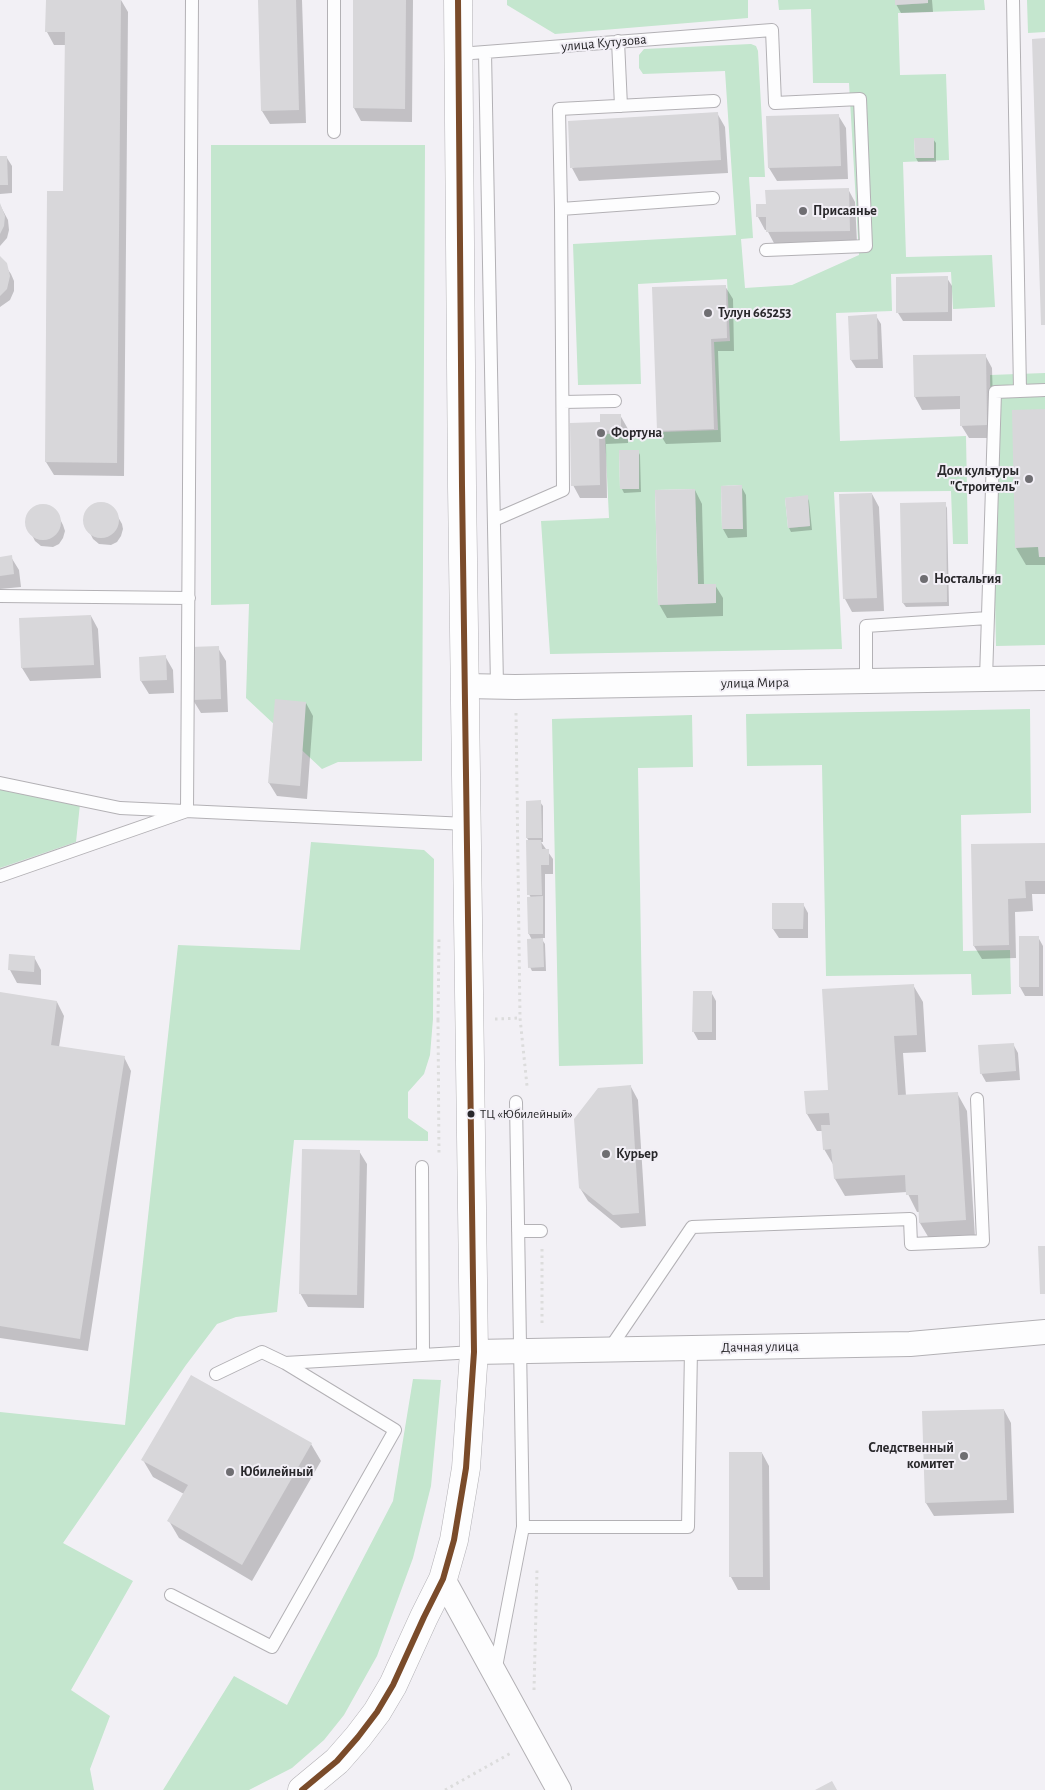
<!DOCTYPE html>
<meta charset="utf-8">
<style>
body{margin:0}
canvas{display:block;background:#f2f0f5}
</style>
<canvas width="1045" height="1790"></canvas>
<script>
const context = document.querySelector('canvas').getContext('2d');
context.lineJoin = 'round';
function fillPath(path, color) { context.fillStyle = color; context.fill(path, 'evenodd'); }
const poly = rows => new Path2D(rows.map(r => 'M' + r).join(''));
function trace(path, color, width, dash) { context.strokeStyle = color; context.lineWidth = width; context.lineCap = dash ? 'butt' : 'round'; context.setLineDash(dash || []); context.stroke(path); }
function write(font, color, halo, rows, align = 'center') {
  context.font = font + ' "Alegreya Sans",sans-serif'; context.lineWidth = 4; context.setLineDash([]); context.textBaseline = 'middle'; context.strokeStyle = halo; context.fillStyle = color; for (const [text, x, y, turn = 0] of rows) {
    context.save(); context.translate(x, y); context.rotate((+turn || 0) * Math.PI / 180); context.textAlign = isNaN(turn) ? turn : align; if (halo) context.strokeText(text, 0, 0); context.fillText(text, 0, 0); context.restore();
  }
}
const green = poly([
 [507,0,748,0,748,18,555,34,507,5],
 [778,0,895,0,896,5,928,3,928,0,984,0,985,10,898,13,900,75,946,74,949,160,903,162,906,257,992,255,995,307,953,309,951,272,891,274,892,311,836,313,840,441,966,436,968,544,953,544,951,491,834,492,842,649,550,654,541,521,609,518,605,434,718,430,714,342,730,341,727,279,638,284,641,384,578,385,573,244,736,235,725,71,643,74,639,68,639,55,644,49,751,44,756,46,758,51,765,177,749,177,753,238,741,239,745,288,792,285,859,255,849,83,813,83,811,9,779,10],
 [914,139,934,139,934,158,915,158],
 [619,450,639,450,639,488,620,489],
 [742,485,722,529,721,486],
 [695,489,698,584,716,584,716,603,658,605,655,490],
 [807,496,810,526,788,528,785,498],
 [1027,0,1045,0,1045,32,1028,33],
 [211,145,425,145,422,761,338,762,322,769,246,698,249,604,211,605],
 [1045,373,1045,645,996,646,990,375],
 [1030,709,1031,813,961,815,963,951,1010,950,1011,994,972,995,971,974,826,976,822,765,747,766,746,714],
 [692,715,693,767,638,768,643,1064,559,1066,552,719],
 [0,784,80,804,76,842,0,868],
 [311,842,424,850,434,859,433,1019,430,1055,424,1074,408,1092,408,1118,428,1132,428,1141,294,1140,277,1312,236,1317,217,1324,186,1365,63,1543,133,1581,71,1690,110,1716,90,1769,94,1790,0,1790,0,1412,125,1425,178,945,300,950],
 [413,1379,441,1380,431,1486,413,1558,377,1656,344,1715,324,1740,292,1768,249,1790,163,1790,234,1676,287,1705,393,1501]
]);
const shadow = poly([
 [47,0,121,0,128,12,124,476,54,475,46,462,64,193,66,45,54,45,47,32],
 [259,0,302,0,306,123,270,124,262,111],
 [354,0,413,0,412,122,361,121,354,108],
 [896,0,932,0,933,12,901,13,896,4],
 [717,113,725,127,728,173,579,181,572,168],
 [838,115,846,128,848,179,777,181,769,168],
 [933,139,936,143,936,162,918,162,916,158,915,140],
 [0,158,7,158,12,166,12,193,0,194],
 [848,189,855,202,857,243,775,245,767,230,765,230,758,217,767,205],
 [0,205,8,220,9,230,7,238,0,246],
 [0,258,11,274,14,281,14,291,10,300,0,307],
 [947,278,952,286,952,321,903,321,898,313],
 [725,286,733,299,734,351,718,351,721,442,666,444,658,431],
 [876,316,881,324,883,368,856,368,851,360],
 [985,355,992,368,994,438,969,438,961,425,961,409,922,410,915,397],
 [1045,410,1045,565,1026,565,1016,548],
 [620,415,628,429,628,443,606,444,607,498,580,498,573,485,602,423],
 [638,451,640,455,641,492,624,493,622,489],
 [741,486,746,495,747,537,728,538,723,529],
 [695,490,702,504,704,585,715,585,723,598,723,616,667,618,659,604],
 [872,494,879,507,884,611,852,612,845,599],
 [807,497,809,501,812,530,791,532,789,528],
 [945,504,947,508,949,606,906,607,903,603],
 [95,505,107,505,113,508,122,524,123,529,121,536,117,542,111,545,99,544,93,539,85,523,86,513],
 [39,506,51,507,58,515,63,525,65,531,63,538,59,544,53,547,41,546,35,541,27,525,29,513],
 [11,557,19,570,21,587,0,589,0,558],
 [91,616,98,629,101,678,30,681,22,668],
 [218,648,226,661,228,712,201,713,193,700],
 [165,656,173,670,174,693,149,694,141,681,140,658],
 [306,703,313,716,307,799,277,796,269,783],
 [540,802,543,806,543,842,541,842,553,859,553,874,545,874,545,938,541,938,545,944,546,971,532,971,530,967,532,940,529,934,528,898,531,898,529,894,529,841,527,838],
 [1045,844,1045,894,1032,894,1033,911,1015,912,1016,958,982,959,974,946],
 [803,904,808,913,808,938,779,938,773,929],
 [1038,937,1043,946,1043,996,1025,996,1020,987],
 [10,956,34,957,41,970,41,985,17,983,10,970],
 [913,985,923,1002,926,1052,903,1053,906,1096,957,1093,967,1111,975,1237,930,1240,920,1223,920,1212,917,1212,907,1192,845,1196,835,1179,834,1166,824,1149,823,1131,817,1131,807,1114,829,1091],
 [711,992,716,1001,716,1040,698,1040,693,1031],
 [0,993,57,1002,64,1016,59,1047,124,1057,131,1071,88,1351,0,1338],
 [1013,1044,1018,1053,1020,1080,986,1082,981,1073],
 [631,1087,638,1100,646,1226,621,1228,588,1201,580,1188],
 [359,1151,367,1164,364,1308,308,1307,300,1293],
 [1004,1410,1011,1423,1014,1513,934,1516,926,1503],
 [311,1444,321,1461,252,1581,179,1538,169,1521,184,1494,153,1477,143,1460],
 [762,1453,769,1466,770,1590,738,1590,731,1577]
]);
const building = poly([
 [46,0,121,0,117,463,45,462,47,191,63,191,65,32,45,32],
 [258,0,296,0,299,110,261,111],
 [353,0,406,0,405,109,353,108],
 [895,0,928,0,928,3,895,5],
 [1045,38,1045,325,1041,325,1032,39],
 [718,112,721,160,570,168,568,121],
 [839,114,841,166,768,168,766,116],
 [914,138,934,138,934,158,915,158],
 [0,156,7,156,8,185,0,185],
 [849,188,850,231,766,232,766,217,756,217,756,204,766,204,765,190],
 [0,203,5,216,4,226,0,234],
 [0,256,7,263,10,276,7,289,0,296],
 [948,276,948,312,896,313,896,277],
 [726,285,727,338,711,339,714,429,657,431,652,287],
 [877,314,878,359,850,360,848,316],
 [986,354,987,425,960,426,960,396,914,397,913,355],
 [1045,409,1045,557,1039,557,1038,547,1015,548,1012,410],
 [600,414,621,414,621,430,599,431,600,485,571,486,570,423,600,422],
 [619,450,639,450,639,489,620,489],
 [742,485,743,529,722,529,721,486],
 [695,489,698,584,716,584,716,603,658,605,655,490],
 [872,493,877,598,843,599,839,494],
 [808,495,810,526,788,528,785,498],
 [946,502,947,602,902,603,900,503],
 '83 520a18 18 0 1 1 36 0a18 18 0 1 1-36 0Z',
 '25 522a18 18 0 1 1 36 0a18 18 0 1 1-36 0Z',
 [12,555,14,574,0,576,0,557],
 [91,615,94,665,21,668,19,618],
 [219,646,221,699,192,700,190,647],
 [166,655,167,680,140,681,139,657],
 [275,699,306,702,300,786,268,783],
 [541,800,542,838,526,838,526,801],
 [526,840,541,840,542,849,549,849,549,865,541,865,542,895,527,895],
 [1045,843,1045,881,1025,881,1026,898,1008,899,1009,945,973,946,971,844],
 [543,896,543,934,528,934,527,897],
 [772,903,804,903,803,929,772,929],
 [1019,936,1039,936,1039,987,1019,987],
 [543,938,544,967,528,968,527,939],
 [9,954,35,956,34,972,8,970],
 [914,984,917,1035,894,1036,898,1095,958,1092,966,1220,919,1223,918,1195,906,1195,905,1175,834,1179,831,1149,823,1150,821,1125,830,1125,829,1113,806,1114,804,1091,828,1090,822,989],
 [693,991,712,991,712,1032,692,1032],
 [0,992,57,1001,51,1045,125,1056,80,1339,0,1326],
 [1014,1043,1016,1071,980,1074,978,1045],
 [631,1085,639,1213,613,1215,579,1188,574,1119,598,1088],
 [302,1149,360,1150,357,1295,299,1294],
 [1038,1246,1045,1246,1045,1294,1040,1294],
 [191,1375,312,1443,242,1565,167,1521,188,1485,141,1460],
 [1004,1409,1007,1500,925,1503,922,1411],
 [729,1452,762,1452,763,1577,729,1577],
 [832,1781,837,1790,815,1790]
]);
const path = poly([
 [516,713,520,1018,527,1086],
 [495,1019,520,1018],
 [438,1020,439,936],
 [438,1020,439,1156],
 [542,1249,542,1325],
 [534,1690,537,1569],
 [445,1790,511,1753]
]);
const service = poly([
 [1013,0,1020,390],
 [618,41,621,106],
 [485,52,497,686],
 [459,54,772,30,775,103,860,99,866,246,766,250],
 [334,132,334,0],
 [561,209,559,109,714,101],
 [563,402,615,401],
 [494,520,563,490,561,209,713,198],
 [0,596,189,598],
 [986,679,995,392,1045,390],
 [866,681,866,626,988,618],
 [0,783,120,808,467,824],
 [0,876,187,811,192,0],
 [516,1102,523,1527],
 [422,1167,423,1355],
 [518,1231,541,1231],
 [608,1351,692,1227,910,1219,911,1244,983,1241,977,1099],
 [216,1374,262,1352,285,1363],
 [171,1595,272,1647,395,1430,285,1363,474,1352],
 [495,1672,523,1527,688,1527,691,1349]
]);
const minor = poly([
 [466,686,515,687,1045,678],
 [474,1352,910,1344,1045,1332],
 [443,1579,559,1790]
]);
const trunk = poly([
 [302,1790,337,1761,358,1737,377,1712,393,1685,424,1617,443,1579,454,1540,466,1468,474,1352,462,486,458,0]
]);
const bus1 = poly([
 [302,1790,337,1761,358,1737,377,1712,393,1685,424,1617,443,1579,454,1540,466,1468,474,1352,462,486,458,0]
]);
const markers = [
 [803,211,5,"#6f6e72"],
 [708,313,5,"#6f6e72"],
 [601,433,5,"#6f6e72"],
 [1029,479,5,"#6f6e72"],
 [924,579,5,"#6f6e72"],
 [471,1114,4.5,"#29282b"],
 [606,1154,5,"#6f6e72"],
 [964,1456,5,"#6f6e72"],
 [230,1472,5,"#6f6e72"]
];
const busNames = [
 ["ТЦ «Юбилейный»",480,1114]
];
const streetNames = [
 ["улица Кутузова",604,43,-5],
 ["улица Мира",755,683,-1],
 ["Дачная улица",760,1347,-1]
];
const poiNames = [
 ["Присаянье",813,211],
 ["Тулун 665253",718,313],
 ["Фортуна",611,433],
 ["Дом культуры",1019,471,"right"],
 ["\"Строитель\"",1019,487,"right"],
 ["Ностальгия",934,579],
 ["Курьер",616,1154],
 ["Следственный",954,1448,"right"],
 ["комитет",954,1464,"right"],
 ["Юбилейный",240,1472]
];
fillPath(green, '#c4e6ce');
fillPath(shadow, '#0003');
fillPath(building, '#d8d7da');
trace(service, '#b3b1b5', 14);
trace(minor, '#b3b1b5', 26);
trace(trunk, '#b3b1b5', 29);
trace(path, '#dcdcdc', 3, [2.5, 4]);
trace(service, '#fdfdfe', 12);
trace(minor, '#fdfdfe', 24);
trace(trunk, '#fdfdfe', 28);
trace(bus1, '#7a4b2a', 6);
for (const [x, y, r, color] of markers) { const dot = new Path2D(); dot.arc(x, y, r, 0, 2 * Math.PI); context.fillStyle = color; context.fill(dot); trace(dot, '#f2eff6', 2); }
write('13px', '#29282b', '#f2eff6', busNames, 'left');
write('14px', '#29282b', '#f2eff6', streetNames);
write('bold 14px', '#29282b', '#f2eff6', poiNames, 'left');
</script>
